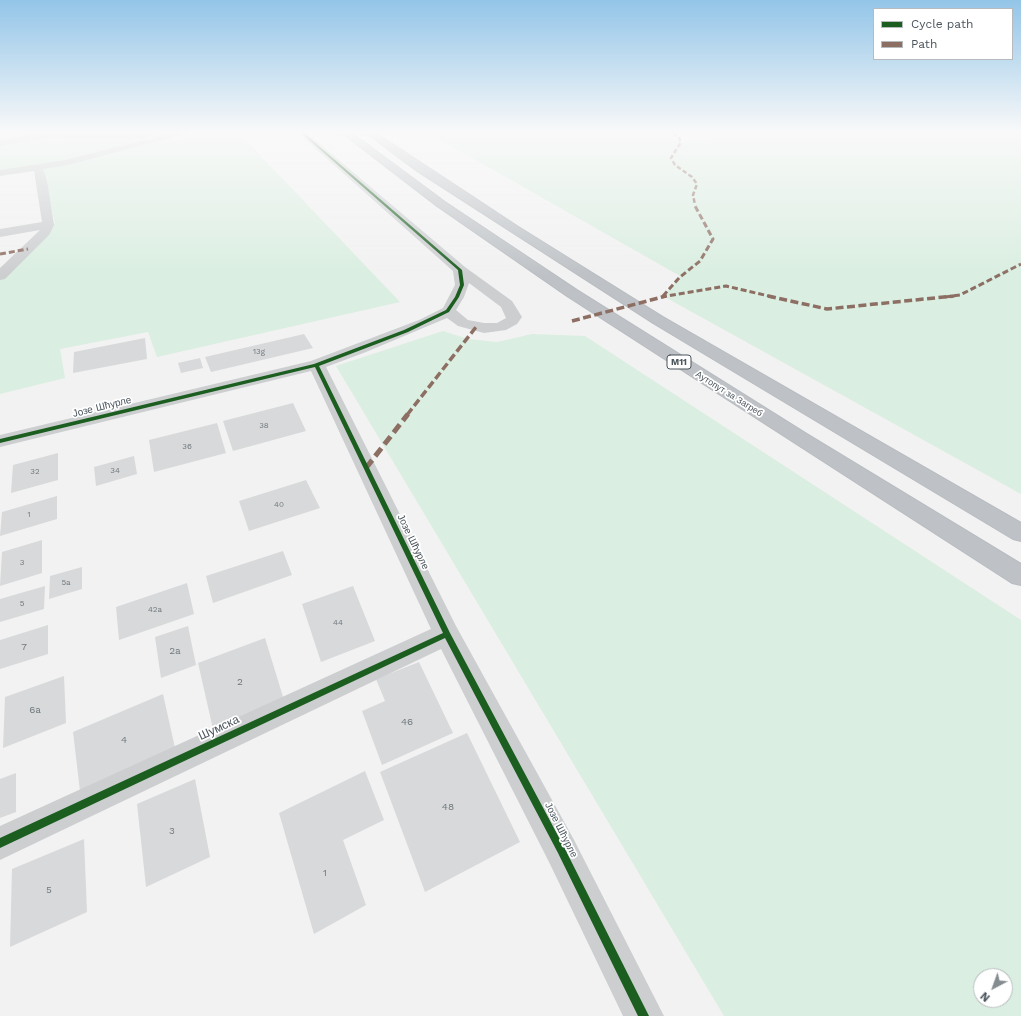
<!DOCTYPE html>
<meta charset="utf-8">
<style>
body{margin:0}
#map{position:relative;width:1021px;height:1016px;overflow:hidden;background:#f2f2f2;font-family:"Work Sans",sans-serif}
canvas{display:block}
.legend{position:absolute;left:873px;top:8px;width:140px;height:52px;box-sizing:border-box;background:#fff;border:1px solid #b7bbbe;margin:0;padding:5px 7px;list-style:none;font-size:12px;color:#4b555c}
.legend li{display:flex;align-items:center;gap:8px;height:20px}
.legend b{width:20px;border:1px solid #b7bbbe}
.north{position:absolute;left:973px;top:968px;width:40px;height:40px;box-sizing:border-box;background:#fff;border:1px solid #b7bbbe;border-radius:50%;rotate:221deg;font-size:11px;font-weight:700;line-height:16px;text-align:center;color:#4b555c}
.north::after{content:'';display:block;margin:auto;width:14px;height:18px;background:#858c90;clip-path:polygon(50% 0,100% 100%,50% 72%,0 100%)}
</style>
<div id="map">
<canvas width="1021" height="1016"></canvas>
<ul class="legend">
<li><b style="height:5px;background:#1b5e20"></b>Cycle path</li>
<li><b style="height:5px;background:#8d6e63"></b>Path</li>
</ul>
<div class="north">N</div>
</div>
<script>
const context = document.querySelector('canvas').getContext('2d');
context.lineJoin = 'round';
function fillPath(path, color) { context.fillStyle = color; context.fill(path, 'evenodd'); }
const poly = rows => new Path2D(rows.map(r => 'M' + r).join(''));
function trace(path, color, width, dash) { context.strokeStyle = color; context.lineWidth = width; context.lineCap = dash ? 'butt' : 'round'; context.setLineDash(dash || []); context.stroke(path); }
function write(font, color, halo, rows, align = 'center') {
  context.font = font + ' "Work Sans",sans-serif'; context.lineWidth = 3.5; context.setLineDash([]); context.textBaseline = 'middle'; context.strokeStyle = halo; context.fillStyle = color; for (const [text, x, y, turn = 0] of rows) {
    context.save(); context.translate(x, y); context.rotate((+turn || 0) * Math.PI / 180); context.textAlign = isNaN(turn) ? turn : align; if (halo) context.strokeText(text, 0, 0); context.fillText(text, 0, 0); context.restore();
  }
}
const green = poly([
 [0,133,175,133,180,137,196,133,221,133,223,135,239,133,400,302,157,357,148,332,60,349,65,378,0,394,0,278,55,223,41,166,0,172],
 [428,133,667,133,681,142,733,133,1021,133,1021,494,663,296,680,276],
 [443,331,468,339,497,342,532,334,585,336,1021,620,1021,1016,724,1016,336,366],
 [981,976,1005,976,1005,1000,981,1000]
]);
const building = poly([
 [304,334,313,348,211,372,205,357],
 [145,338,147,359,73,373,74,352],
 [200,358,203,368,181,373,178,363],
 [293,403,306,431,233,451,223,421],
 [217,423,226,453,154,472,149,440],
 [58,453,58,480,11,493,13,465],
 [134,456,137,474,96,486,94,467],
 [306,480,320,508,249,531,239,501],
 [57,496,57,519,0,536,2,512],
 [42,540,42,573,0,586,2,552],
 [283,551,292,575,213,603,206,576],
 [82,567,82,589,49,599,50,576],
 [187,583,194,614,119,640,116,607],
 [45,586,44,609,0,622,0,599],
 [353,586,375,641,321,662,302,604],
 [48,625,48,654,0,669,0,640],
 [188,626,196,665,161,678,155,637],
 [265,638,284,700,213,729,198,663],
 [419,662,453,733,382,765,362,711,385,701,376,679],
 [64,676,66,723,3,748,5,697],
 [163,694,175,748,80,791,73,732],
 [467,733,520,842,425,892,380,772],
 [365,771,384,820,343,840,366,905,314,934,279,813],
 [16,773,16,812,0,818,0,779],
 [195,779,210,857,146,887,137,804],
 [84,839,87,912,10,947,12,869]
]);
const minor = poly([
 [39,133,143,133,147,136,143,139,43,138,0,146,0,140,39,133],
 [173,133,188,133,68,165,43,169,47,181,54,225,49,235,5,279,0,280,0,268,40,230,0,237,0,229,42,222,34,171,0,176,0,170,65,160,173,133],
 [298,133,307,133,465,267,512,301,522,317,517,324,506,330,484,333,458,326,447,318,366,352,326,367,456,626,573,838,664,1016,623,1016,549,862,441,649,0,860,0,826,431,629,311,371,0,447,0,435,311,361,419,320,443,308,455,285,453,271,298,133],
 [469,283,501,307,506,318,497,323,484,323,468,320,456,310,464,297,469,283]
]);
const highway = poly([
 [342,133,352,133,445,202,577,290,807,434,1021,564,1021,585,1012,583,567,296,437,206,342,133],
 [366,133,376,133,517,226,663,317,1021,523,1021,541,1013,539,653,323,417,171,366,133]
]);
const quietFar3 = poly([
 [673,133,678,136,681,142,671,158,675,165,692,177,697,184,693,195,695,205]
]);
const quietFar2 = poly([
 [0,254,28,249],
 [663,296,680,277,700,261,713,239,694,204],
 [661,297,726,286,773,297],
 [945,297,960,295,1021,264]
]);
const quietFar1 = poly([
 [768,296,827,309,954,296],
 [572,321,666,296],
 [407,415,476,327]
]);
const quiet = poly([
 [366,468,408,414]
]);
const cycleway = poly([
 [301,133,304,133,462,270,464,285,459,297,449,312,408,332,319,366,450,633,564,847,649,1016,638,1016,558,853,445,638,0,848,0,838,443,633,315,367,0,443,0,439,314,364,404,330,446,310,455,297,460,285,458,270,301,133]
]);
const numberNames = [
 ["13g",259,352],
 ["38",264,426],
 ["36",187,447],
 ["34",115,471],
 ["32",35,472],
 ["40",279,505],
 ["1",29,515],
 ["3",22,563],
 ["5a",66,583],
 ["5",22,604],
 ["42a",155,610],
 ["44",338,623]
];
const shields = [
 [679,362,24]
];
const shieldNames = [
 ["M11",679,362]
];
const farStreetnames = [
 ["Аутопут за Загреб",729,394,32]
];
const streetNames = [
 ["Јозе Шћурле",102,407,-14],
 ["Јозе Шћурле",413,542,64],
 ["Јозе Шћурле",561,830,63]
];
const nearNumbernames = [
 ["7",24,647],
 ["2a",175,651],
 ["2",240,682],
 ["6a",35,710],
 ["46",407,722],
 ["4",124,740],
 ["48",448,807],
 ["3",172,831],
 ["1",325,873],
 ["5",49,890]
];
const nearStreetnames = [
 ["Шумска",219,728,-25]
];
fillPath(green, '#daeee1');
fillPath(building, '#d8d9da');
trace(highway, '#b8bcc0', 2);
fillPath(minor, '#ccced0');
fillPath(highway, '#bec2c6');
trace(quietFar3, '#8d6e63', 2.5, [4.5, 2.5]);
trace(quietFar2, '#8d6e63', 3, [6, 3]);
trace(quietFar1, '#8d6e63', 3.5, [8, 3.5]);
trace(quiet, '#8d6e63', 5, [10, 5]);
fillPath(cycleway, '#1b5e20');
const sky = context.createLinearGradient(0, 0, 0, 275);
sky.addColorStop(0, '#93c5e8');
sky.addColorStop(0.48, '#f9f9f9');
sky.addColorStop(1, '#f9f9f900');
context.fillStyle = sky;
context.fillRect(0, 0, 1021, 275);
write('8px', '#70787d', null, numberNames);
for (const [x, y, w] of shields) { const box = new Path2D(); box.roundRect(x - w / 2, y - 7, w, 14, 3); context.fillStyle = '#fff'; context.fill(box); trace(box, '#4b555c', 1); }
write('bold 9px', '#4b555c', null, shieldNames);
write('9px', '#4b555c', '#fff', farStreetnames);
write('10px', '#4b555c', '#fff', streetNames);
write('10px', '#70787d', null, nearNumbernames);
write('12px', '#4b555c', '#fff', nearStreetnames);
</script>
